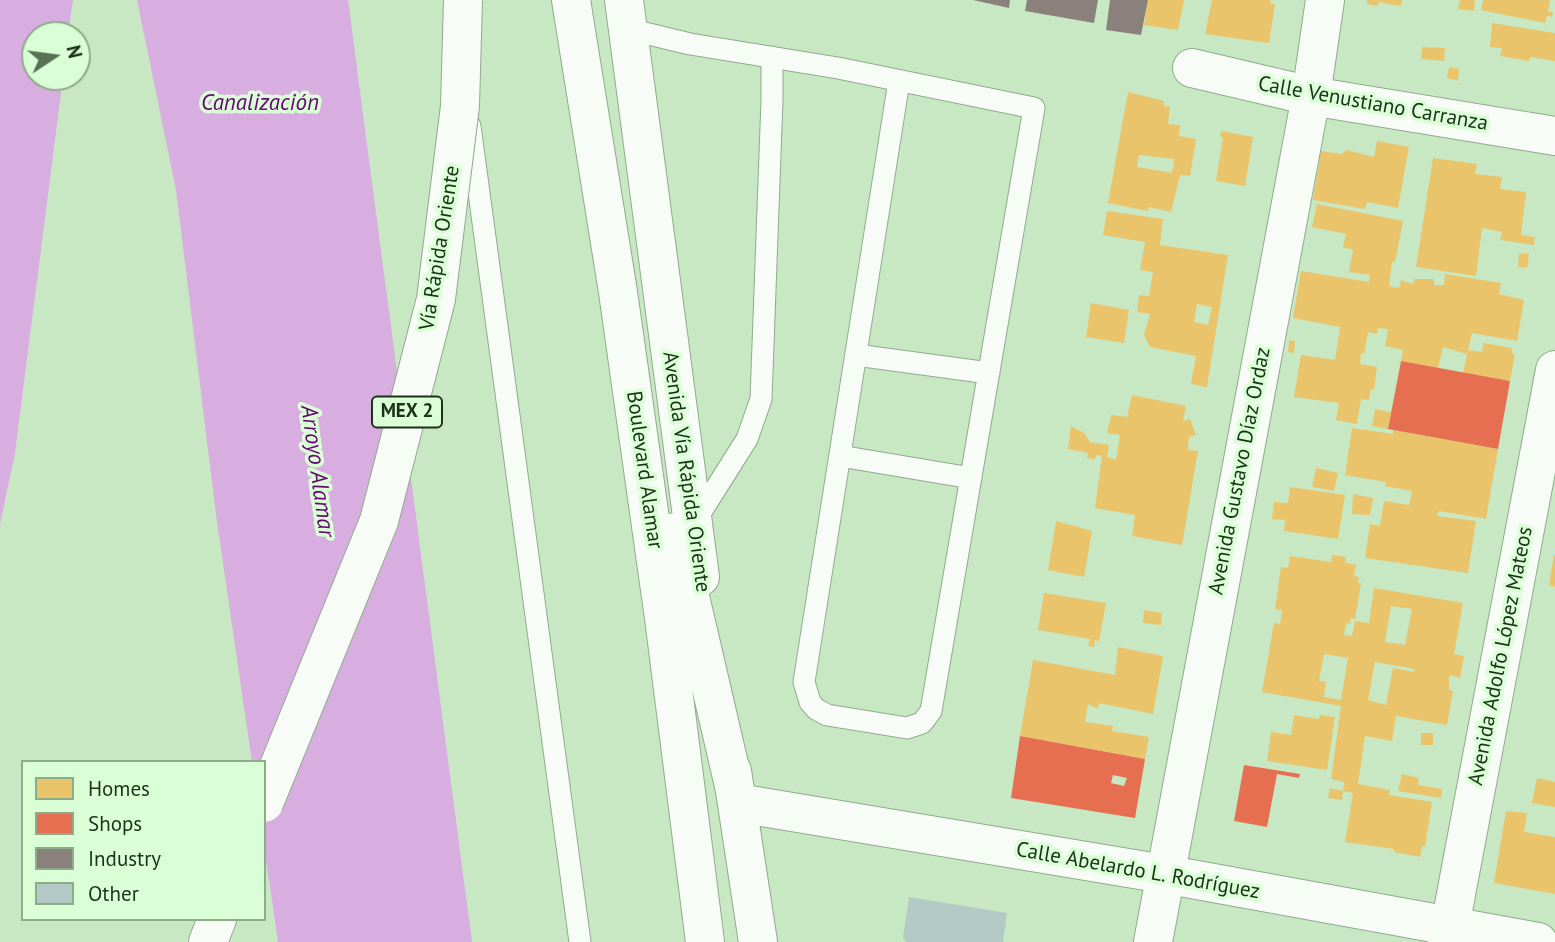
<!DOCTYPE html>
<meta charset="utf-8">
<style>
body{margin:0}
#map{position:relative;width:1555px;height:942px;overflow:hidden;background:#c8e8c4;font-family:"PT Sans",sans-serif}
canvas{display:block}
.legend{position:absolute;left:21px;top:760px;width:245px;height:161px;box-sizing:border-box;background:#dafed6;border:2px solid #8eac8a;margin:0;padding:9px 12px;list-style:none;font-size:21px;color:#1b3218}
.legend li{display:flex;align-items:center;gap:14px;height:35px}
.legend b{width:35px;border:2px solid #8eac8a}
.north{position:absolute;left:21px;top:21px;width:70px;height:70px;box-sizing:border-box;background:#dafed6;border:2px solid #8eac8a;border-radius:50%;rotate:77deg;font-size:19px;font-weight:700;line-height:28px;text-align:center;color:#1b3218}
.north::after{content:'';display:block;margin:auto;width:24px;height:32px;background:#587254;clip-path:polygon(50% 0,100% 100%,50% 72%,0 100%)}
</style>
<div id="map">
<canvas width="1555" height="942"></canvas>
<ul class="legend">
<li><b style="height:19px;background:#e9c46a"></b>Homes</li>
<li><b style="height:19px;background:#e76f51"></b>Shops</li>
<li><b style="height:19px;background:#8a817c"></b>Industry</li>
<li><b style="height:19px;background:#b3c9c6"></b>Other</li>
</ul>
<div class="north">N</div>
</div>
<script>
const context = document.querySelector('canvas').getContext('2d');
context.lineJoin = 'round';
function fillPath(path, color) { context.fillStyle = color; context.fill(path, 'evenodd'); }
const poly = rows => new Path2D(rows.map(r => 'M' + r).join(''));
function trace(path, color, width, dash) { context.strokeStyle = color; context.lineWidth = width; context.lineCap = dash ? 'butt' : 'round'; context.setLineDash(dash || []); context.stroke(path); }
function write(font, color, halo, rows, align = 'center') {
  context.font = font + ' "PT Sans",sans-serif'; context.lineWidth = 7; context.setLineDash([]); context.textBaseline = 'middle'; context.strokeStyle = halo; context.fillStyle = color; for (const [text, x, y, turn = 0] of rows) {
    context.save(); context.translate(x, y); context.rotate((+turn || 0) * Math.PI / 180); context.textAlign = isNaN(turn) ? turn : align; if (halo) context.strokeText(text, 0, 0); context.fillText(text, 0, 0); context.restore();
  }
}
const water = poly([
 [0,0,73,0,68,35,35,35,35,77,63,77,15,453,0,524],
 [137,0,348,0,472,942,278,942,264,847,264,762,252,762,217,522,176,190]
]);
const homes = poly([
 [1148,0,1184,0,1178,30,1144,25],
 [1212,0,1271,0,1270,4,1275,4,1269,43,1205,34],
 [1367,0,1402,0,1401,6,1378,2,1378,6,1367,4],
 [1460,0,1475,0,1474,11,1458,9],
 [1483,0,1550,0,1548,12,1553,12,1552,17,1547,16,1545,23,1481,10],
 [1492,23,1555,33,1555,61,1530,57,1529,61,1500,56,1502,48,1490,47],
 [1422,47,1445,48,1444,61,1421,59],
 [1449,67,1459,69,1458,81,1447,78],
 [1128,92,1164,101,1164,106,1170,107,1168,124,1180,125,1179,136,1196,139,1190,176,1180,175,1171,212,1149,207,1148,211,1108,203],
 [1139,155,1174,159,1172,173,1137,167],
 [1221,131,1253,137,1245,186,1216,181,1223,137,1220,137],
 [1377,141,1409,147,1398,208,1367,202,1365,209,1313,200,1321,151,1341,154,1347,150,1374,157],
 [1433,158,1477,164,1475,174,1502,177,1500,189,1526,192,1521,235,1535,237,1534,245,1500,240,1502,232,1482,228,1476,276,1416,267],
 [1317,204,1403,221,1395,262,1392,262,1389,286,1399,288,1401,280,1413,284,1414,279,1434,279,1434,285,1444,285,1445,274,1501,283,1499,294,1524,300,1517,341,1472,333,1468,350,1482,352,1484,343,1512,348,1512,354,1515,354,1510,381,1463,373,1467,354,1443,347,1438,368,1401,361,1403,350,1385,346,1388,329,1378,328,1377,334,1368,332,1364,354,1361,353,1360,364,1377,367,1374,390,1371,389,1369,400,1361,399,1357,424,1336,420,1339,403,1294,397,1301,355,1335,360,1340,327,1293,318,1301,271,1369,282,1370,275,1349,272,1353,250,1343,247,1346,234,1312,227],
 [1107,211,1163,219,1160,245,1228,255,1207,387,1191,384,1196,356,1150,347,1144,335,1150,314,1137,312,1139,295,1149,296,1153,272,1140,270,1145,242,1103,235],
 [1197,304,1212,307,1208,325,1194,322],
 [1519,253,1529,254,1527,268,1518,267],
 [1091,303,1129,310,1124,343,1086,337],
 [1289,340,1295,341,1294,353,1288,352],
 [1132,395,1186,406,1183,421,1190,419,1196,435,1189,437,1188,450,1198,451,1182,545,1132,536,1135,515,1095,508,1102,456,1096,455,1095,459,1087,458,1088,453,1068,449,1071,426,1084,433,1090,442,1109,445,1107,457,1116,460,1120,435,1107,433,1111,415,1127,417],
 [1375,409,1391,412,1388,429,1372,426],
 [1352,428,1393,434,1393,430,1498,449,1486,519,1439,511,1437,516,1476,521,1468,573,1365,558,1370,524,1380,526,1384,501,1409,505,1412,491,1385,486,1386,482,1345,475],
 [1316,468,1338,473,1334,491,1312,487],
 [1290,487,1345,495,1338,539,1284,531,1285,520,1272,519,1274,502,1288,503],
 [1353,494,1373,498,1370,515,1352,514],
 [1056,521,1092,531,1084,577,1048,570],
 [1332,555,1346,557,1345,563,1356,565,1354,576,1359,577,1358,583,1361,583,1355,619,1351,618,1350,624,1346,623,1344,635,1352,636,1355,621,1369,623,1374,588,1463,603,1454,654,1464,656,1460,678,1450,675,1449,678,1449,690,1453,691,1447,725,1396,716,1392,741,1365,736,1358,784,1390,790,1389,795,1432,802,1425,847,1422,846,1420,857,1394,852,1394,849,1345,842,1353,793,1343,791,1344,782,1331,779,1341,706,1262,692,1274,623,1280,624,1282,610,1275,609,1281,567,1288,568,1290,556,1331,562],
 [1391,606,1412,609,1405,645,1385,642],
 [1324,654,1348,658,1341,700,1324,697,1326,682,1319,681],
 [1375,662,1415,669,1414,672,1393,668,1386,705,1368,700],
 [1554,555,1555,555,1555,587,1549,585],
 [1044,593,1106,603,1099,641,1095,640,1094,647,1088,646,1090,639,1038,630],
 [1144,610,1162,613,1161,625,1143,623],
 [1118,647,1163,656,1153,714,1099,703,1098,709,1088,704,1085,722,1113,726,1112,731,1149,737,1145,759,1020,736,1033,660,1115,675],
 [1294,715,1319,719,1320,715,1335,717,1327,770,1267,761,1271,732,1291,735],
 [1421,733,1433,733,1433,745,1421,745],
 [1402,774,1419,778,1418,785,1442,789,1441,798,1398,791],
 [1537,778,1555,782,1555,807,1532,803],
 [1330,788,1343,791,1342,800,1328,798],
 [1506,811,1527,813,1524,832,1555,837,1555,894,1494,883]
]);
const shops = poly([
 [1401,361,1510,381,1498,449,1388,429],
 [1020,736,1145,759,1135,818,1011,798],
 [1113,775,1127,778,1124,786,1111,783],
 [1244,765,1300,774,1299,778,1277,774,1267,827,1234,821]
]);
const industry = poly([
 [973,0,1010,0,1009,8],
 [1027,0,1098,0,1094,23,1025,11],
 [1110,0,1148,0,1141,35,1106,30]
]);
const building = poly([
 [909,897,1007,913,1003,942,906,942,903,937]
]);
const lane = poly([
 [628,29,690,44,838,68,1034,108,931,711,922,723,907,728,827,715,816,709,810,702,804,682,899,81],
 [470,126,580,942],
 [856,355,989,373],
 [840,456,971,478],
 [694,523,747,439,761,399,772,100,772,57]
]);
const street = poly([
 [1192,68,1311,96,1555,136],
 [1447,942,1555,370]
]);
const secondary = poly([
 [624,0,700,577],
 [732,771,758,942],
 [738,803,1164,874,1538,942],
 [1153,942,1311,96,1325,0]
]);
const highway = poly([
 [571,0,618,292,664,618,705,942],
 [675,532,738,803],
 [208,942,217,919]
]);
const highwayBridge = poly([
 [264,803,379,521,436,299,460,106,463,0]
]);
const shields = [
 [407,412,70]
];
const shieldNames = [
 ["MEX 2",407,412]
];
const streetNames = [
 ["Calle Venustiano Carranza",1373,104,10],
 ["Vía Rápida Oriente",440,248,-81],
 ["Boulevard Alamar",644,470,82],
 ["Avenida Gustavo Díaz Ordaz",1240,471,-79],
 ["Avenida Vía Rápida Oriente",686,472,82],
 ["Avenida Adolfo López Mateos",1501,656,-79],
 ["Calle Abelardo L. Rodríguez",1138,871,10]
];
const waterNames = [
 ["Canalización",260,103],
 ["Arroyo Alamar",317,471,82]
];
fillPath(water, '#d8addf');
fillPath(homes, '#e9c46a');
fillPath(shops, '#e76f51');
fillPath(industry, '#8a817c');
fillPath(building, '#b3c9c6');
trace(lane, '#91aa8e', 23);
trace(street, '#91aa8e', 40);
trace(secondary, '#91aa8e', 40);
trace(highway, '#91aa8e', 40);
trace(lane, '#f7fcf6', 21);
trace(street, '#f7fcf6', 38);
trace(secondary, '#f7fcf6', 38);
trace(highway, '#f7fcf6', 38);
trace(highwayBridge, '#91aa8e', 40, []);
trace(highwayBridge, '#f7fcf6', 38);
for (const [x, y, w] of shields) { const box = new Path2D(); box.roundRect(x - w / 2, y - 15.5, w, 31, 5); context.fillStyle = '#dafed6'; context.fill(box); trace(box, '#1b3218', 2); }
write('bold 19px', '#1b3218', null, shieldNames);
write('21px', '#1b3218', '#dafed6', streetNames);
write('italic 23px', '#690476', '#dafed6', waterNames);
</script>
